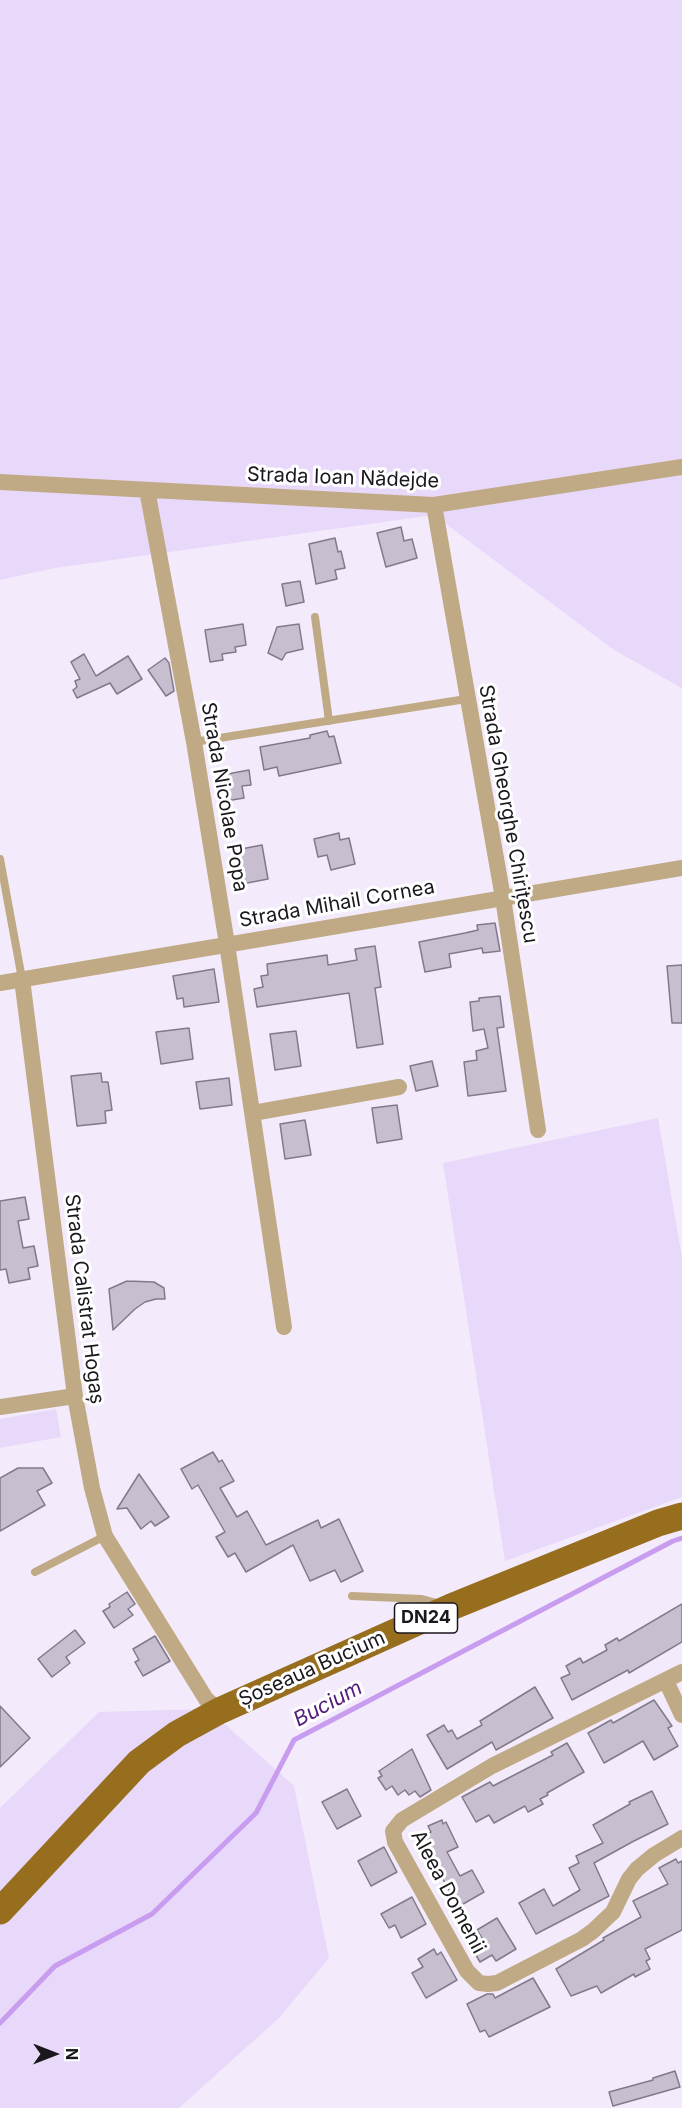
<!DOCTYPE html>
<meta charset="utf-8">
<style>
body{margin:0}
#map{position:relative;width:682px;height:2108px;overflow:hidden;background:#f3ebfc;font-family:Inter,sans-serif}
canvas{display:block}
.north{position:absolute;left:24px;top:2024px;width:60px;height:60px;-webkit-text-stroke:4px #fff;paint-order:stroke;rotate:90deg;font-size:16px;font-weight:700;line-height:24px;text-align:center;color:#1a171d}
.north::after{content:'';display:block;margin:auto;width:21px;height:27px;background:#1a171d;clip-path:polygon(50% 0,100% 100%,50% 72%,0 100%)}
</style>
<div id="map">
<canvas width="682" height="2108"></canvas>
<div class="north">N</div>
</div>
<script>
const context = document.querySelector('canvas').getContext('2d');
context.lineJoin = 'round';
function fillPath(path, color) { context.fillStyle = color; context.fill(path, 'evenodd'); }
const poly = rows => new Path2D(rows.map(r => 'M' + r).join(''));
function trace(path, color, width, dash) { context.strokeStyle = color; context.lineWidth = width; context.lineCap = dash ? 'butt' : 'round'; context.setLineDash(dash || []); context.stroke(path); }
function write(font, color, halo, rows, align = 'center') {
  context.font = font + ' Inter,sans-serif'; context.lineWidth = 6; context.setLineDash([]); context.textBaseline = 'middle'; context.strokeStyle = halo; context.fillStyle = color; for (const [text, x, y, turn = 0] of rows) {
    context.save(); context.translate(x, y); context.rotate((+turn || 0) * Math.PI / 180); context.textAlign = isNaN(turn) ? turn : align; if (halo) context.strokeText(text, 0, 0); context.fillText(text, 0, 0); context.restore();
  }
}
const green = poly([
 [0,0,682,0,682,688,614,650,434,515,55,568,0,580],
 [658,1118,682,1258,682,1497,505,1561,443,1163],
 [56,1409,61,1437,0,1448,0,1419],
 [208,1709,294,1786,329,1958,279,2018,179,2108,0,2108,0,1808,99,1712]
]);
const stream = poly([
 [0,2023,55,1966,152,1914,256,1813,294,1740,673,1541,682,1538]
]);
const building = poly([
 [401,527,404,541,412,539,417,558,386,567,377,533,401,527],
 [335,538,338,552,341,551,345,568,335,570,337,579,316,584,309,544,335,538],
 [300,581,304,602,286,606,282,584,300,581],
 [243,624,246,645,235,647,236,652,222,654,223,660,210,662,205,630,243,624],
 [299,624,303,649,286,653,282,660,268,653,277,627,299,624],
 [84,654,96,676,128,656,142,679,117,694,110,683,77,698,73,690,77,687,75,681,80,679,71,662,84,654],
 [165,658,169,663,174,691,166,696,148,670,165,658],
 [327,731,329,737,334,736,341,763,279,776,277,767,264,770,260,747,310,738,310,735,327,731],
 [249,770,251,785,242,786,244,798,226,801,222,775,249,770],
 [339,833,340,840,349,838,355,864,331,870,327,855,318,857,314,839,339,833],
 [262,845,268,879,242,884,236,850,262,845],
 [495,923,500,951,483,953,482,948,449,954,451,967,425,972,419,942,465,933,478,930,477,925,495,923],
 [375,946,381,987,375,988,383,1044,357,1048,349,993,257,1007,254,989,263,987,261,976,268,975,267,964,327,955,328,965,357,960,355,949,375,946],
 [682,965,682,1023,672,1023,667,966,682,965],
 [214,969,219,1002,184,1007,183,998,177,999,173,976,214,969],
 [500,996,504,1027,497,1028,506,1091,468,1096,464,1062,477,1060,476,1051,488,1048,484,1029,473,1031,470,1002,479,1001,479,998,500,996],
 [189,1028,193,1059,161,1064,156,1032,189,1028],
 [296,1031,301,1066,275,1070,270,1034,296,1031],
 [432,1061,438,1086,416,1091,410,1066,432,1061],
 [101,1073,102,1082,108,1082,112,1110,105,1111,106,1123,77,1126,71,1076,101,1073],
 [229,1078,232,1105,200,1109,196,1082,229,1078],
 [397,1105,402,1139,377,1143,372,1108,397,1105],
 [305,1120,311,1155,285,1159,280,1124,305,1120],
 [25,1197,29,1219,18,1221,23,1248,34,1246,38,1266,28,1268,30,1279,9,1283,6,1269,0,1270,0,1201,25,1197],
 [127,1281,154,1282,164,1288,165,1299,156,1299,145,1302,135,1309,113,1330,109,1289,127,1281],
 [213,1452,219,1462,222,1460,234,1481,220,1488,237,1517,247,1511,266,1545,318,1520,321,1528,339,1519,363,1571,341,1582,335,1570,310,1581,293,1545,246,1572,235,1553,228,1557,216,1537,225,1532,198,1485,192,1489,181,1469,213,1452],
 [18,1468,43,1468,52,1483,37,1491,45,1505,0,1531,0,1478,18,1468],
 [139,1474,169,1517,155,1526,151,1521,141,1529,127,1508,117,1509,139,1474],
 [127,1592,135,1604,128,1609,133,1615,114,1628,103,1611,110,1607,109,1604,127,1592],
 [682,1604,682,1642,629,1673,628,1670,572,1700,561,1678,570,1674,566,1666,580,1658,583,1663,607,1650,605,1645,617,1638,619,1641,682,1604],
 [75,1630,85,1643,66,1657,70,1663,52,1677,38,1659,75,1630],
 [155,1636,170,1661,143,1676,135,1662,139,1660,133,1649,155,1636],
 [535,1687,553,1718,496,1750,492,1742,447,1769,427,1735,444,1725,448,1732,452,1730,457,1739,482,1725,480,1721,535,1687],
 [654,1700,672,1726,668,1728,678,1746,654,1760,643,1741,604,1763,588,1733,611,1720,613,1723,654,1700],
 [0,1706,30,1738,0,1767,0,1706],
 [567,1743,584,1772,547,1793,548,1795,540,1799,543,1804,528,1812,525,1806,494,1823,489,1815,476,1822,462,1797,490,1782,493,1786,553,1755,551,1752,567,1743],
 [412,1749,431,1790,420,1797,415,1791,409,1795,405,1790,398,1795,392,1786,386,1790,378,1778,382,1776,379,1771,412,1749],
 [347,1789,361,1816,337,1829,322,1802,347,1789],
 [652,1791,668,1824,632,1842,594,1863,609,1896,536,1934,519,1903,544,1889,553,1906,580,1890,569,1868,579,1863,576,1856,603,1843,593,1825,630,1804,629,1802,652,1791],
 [442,1820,443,1824,446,1822,458,1847,447,1852,460,1876,472,1870,484,1892,458,1907,432,1859,430,1860,420,1838,431,1832,428,1826,442,1820],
 [384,1847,397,1872,371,1886,358,1861,384,1847],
 [676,1859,678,1863,682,1861,682,1930,645,1949,650,1959,646,1961,650,1969,635,1977,634,1974,601,1993,597,1986,571,1996,556,1969,604,1940,603,1938,641,1917,633,1901,668,1884,659,1868,676,1859],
 [412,1897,426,1924,401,1938,395,1925,389,1928,381,1914,412,1897],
 [497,1918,516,1949,496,1961,492,1955,480,1962,470,1945,482,1938,477,1930,497,1918],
 [434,1949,437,1955,441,1952,457,1980,426,1998,412,1973,423,1967,418,1959,434,1949],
 [533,1978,550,2007,489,2037,485,2030,480,2032,467,2004,487,1994,493,1994,495,1998,533,1978],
 [675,2071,680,2087,613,2106,609,2092,653,2080,653,2078,675,2071]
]);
const service = poly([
 [315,617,329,721],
 [194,742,466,699],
 [0,859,22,979],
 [35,1572,105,1536],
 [352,1596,422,1599,441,1604]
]);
const minor = poly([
 [0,482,434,505,682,467],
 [147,490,194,742,227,944,284,1327],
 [434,505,503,898,538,1130],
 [22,979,75,1396,92,1488,105,1536,206,1699,219,1711],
 [0,983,682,868],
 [253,1113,399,1087],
 [0,1407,75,1396],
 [682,1672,492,1766,402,1820,393,1831,395,1842,467,1971,479,1983,488,1984,497,1983,582,1939,593,1931,613,1912,629,1879,637,1869,654,1855,682,1838],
 [666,1681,682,1715]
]);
const primary = poly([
 [0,1911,139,1762,177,1734,219,1711,451,1607,658,1523,682,1516]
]);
const shields = [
 [426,1618,63]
];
const shieldNames = [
 ["DN24",426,1618]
];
const streetNames = [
 ["Strada Ioan Nădejde",343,478,2],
 ["Strada Nicolae Popa",224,797,80],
 ["Strada Gheorghe Chirițescu",508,814,80],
 ["Strada Mihail Cornea",337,904,-10],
 ["Strada Calistrat Hogaș",84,1299,83],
 ["Șoseaua Bucium",312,1669,-24],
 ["Aleea Domenii",448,1892,62]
];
const waterNames = [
 ["Bucium",328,1704,-28]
];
fillPath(green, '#e8d8f9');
trace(stream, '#c89df0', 5);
fillPath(building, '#c7bfd0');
trace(building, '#827a8a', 1.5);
trace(service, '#c0aa85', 8);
trace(minor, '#c0aa85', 16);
trace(primary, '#976e1e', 27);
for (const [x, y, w] of shields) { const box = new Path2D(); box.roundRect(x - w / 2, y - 15, w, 30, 4.5); context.fillStyle = '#fff'; context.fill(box); trace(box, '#1a171d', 1.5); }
write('bold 18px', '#1a171d', null, shieldNames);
write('20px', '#1a171d', '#fff', streetNames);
write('italic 21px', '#541a7b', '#fff', waterNames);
</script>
